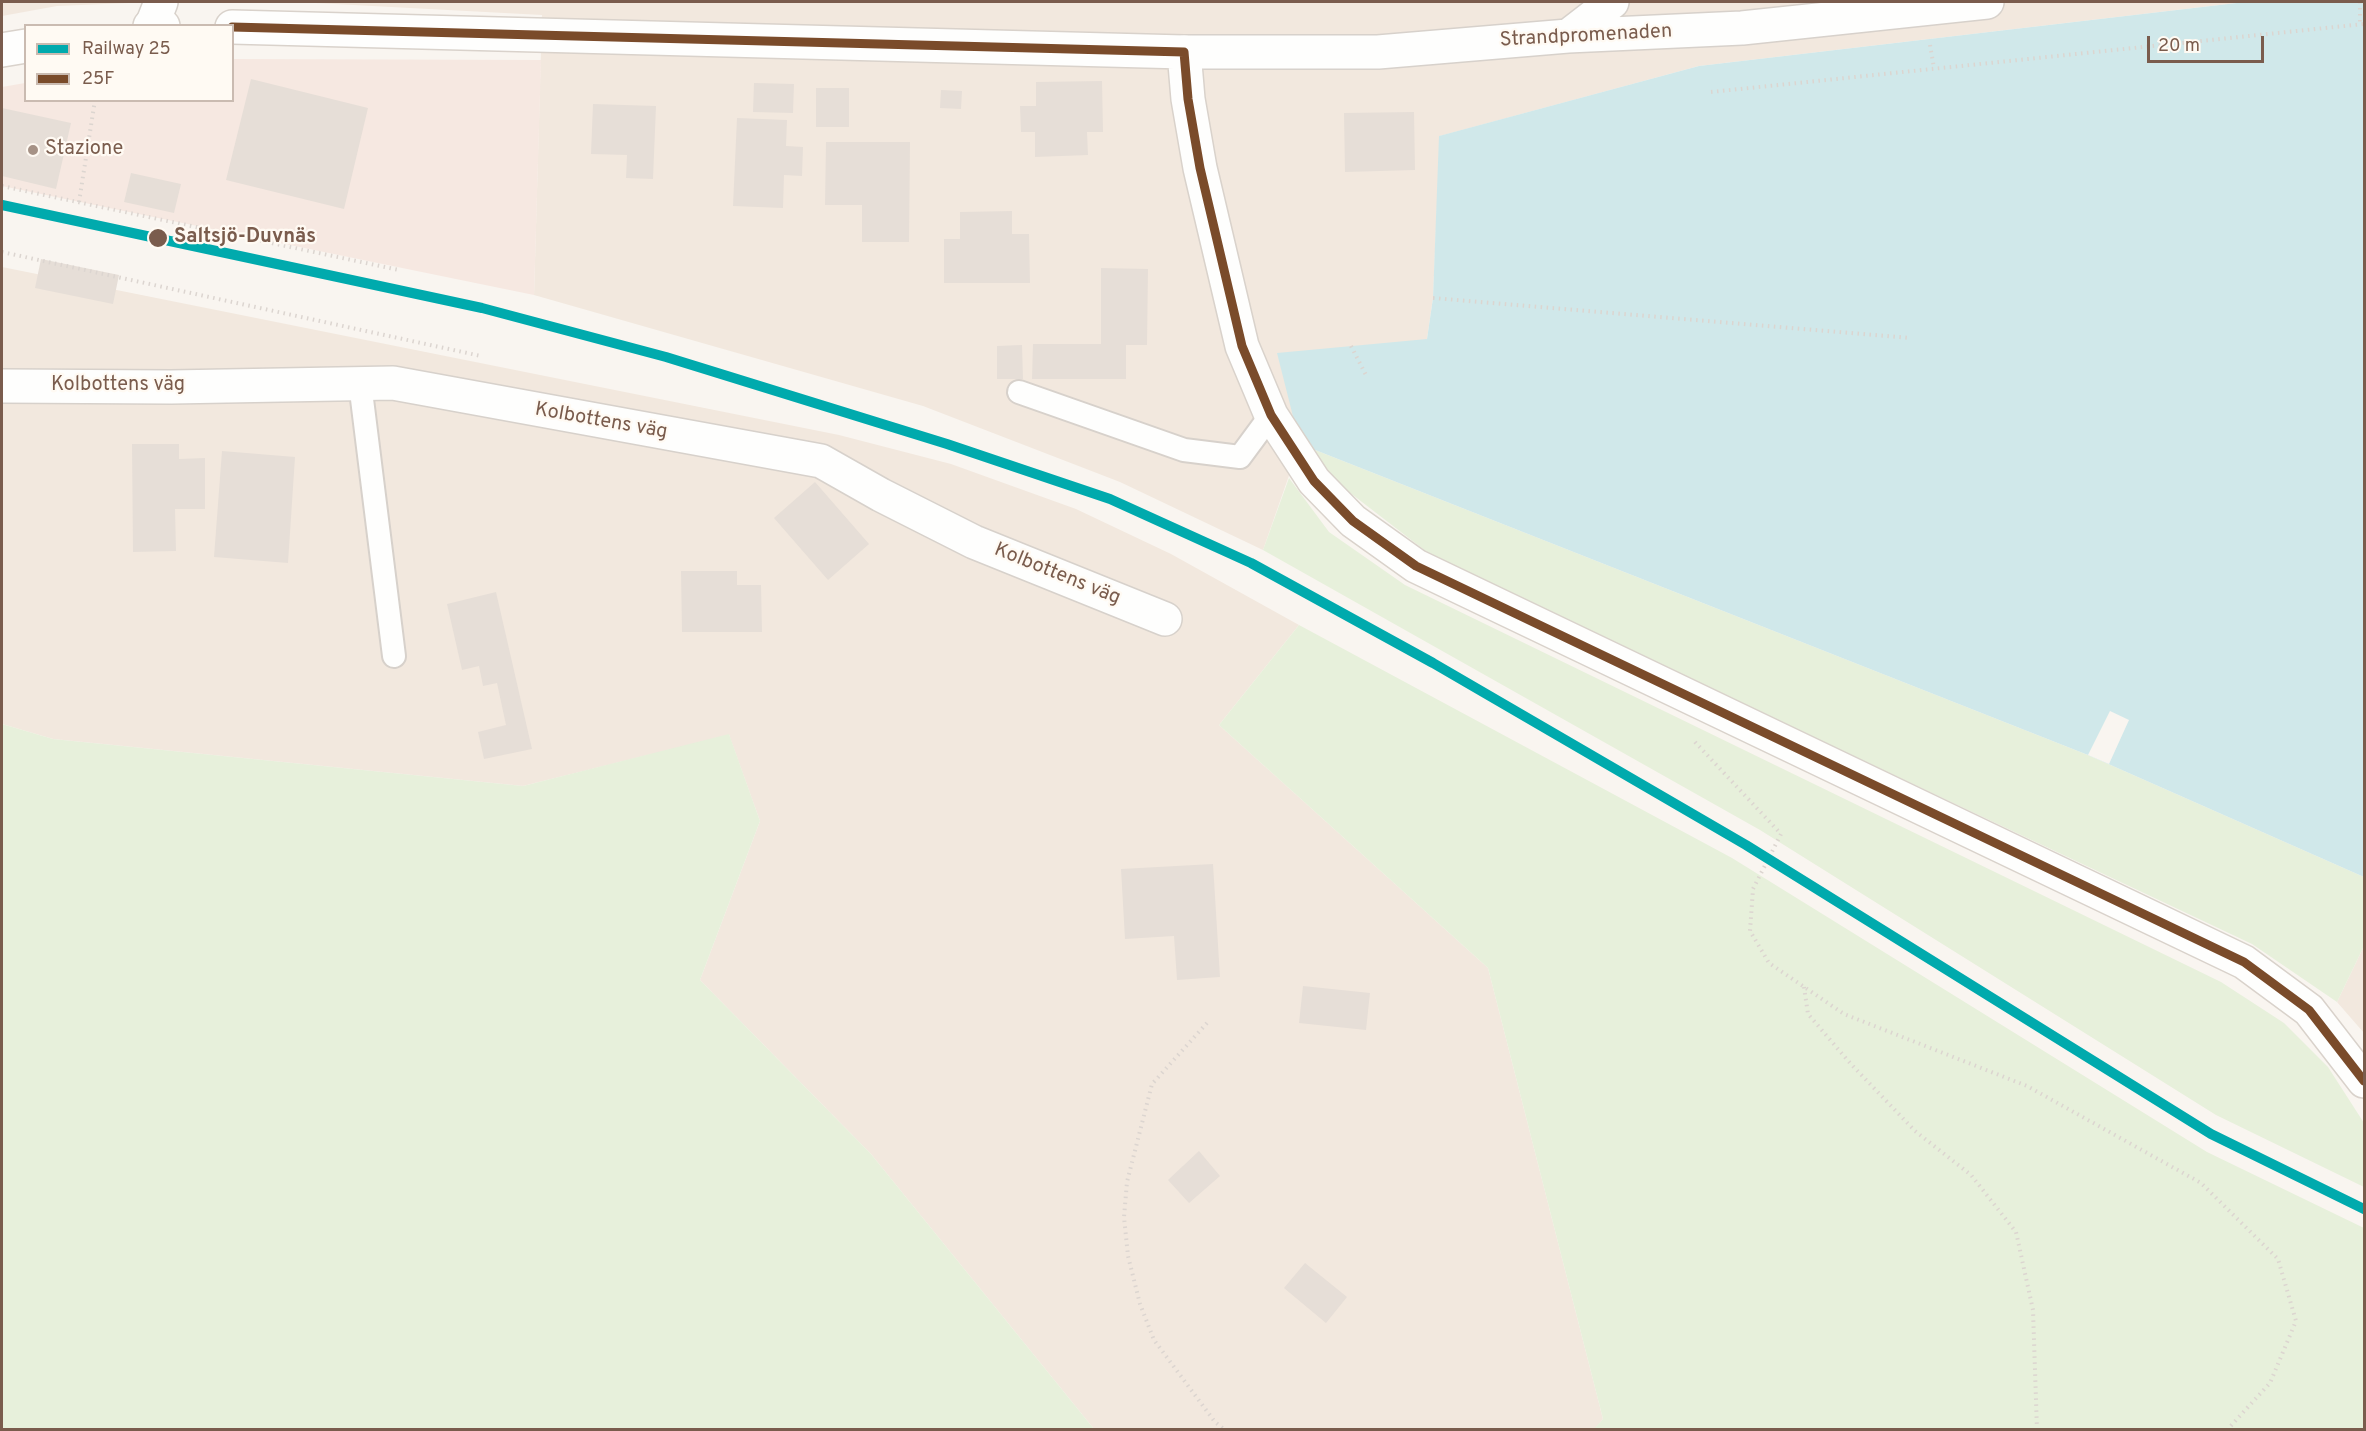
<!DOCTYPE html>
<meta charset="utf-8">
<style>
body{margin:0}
#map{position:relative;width:2366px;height:1431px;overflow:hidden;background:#f9f5f0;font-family:Overpass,sans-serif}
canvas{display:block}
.frame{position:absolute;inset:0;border:3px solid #7a5c4d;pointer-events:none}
.legend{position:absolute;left:24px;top:24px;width:210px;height:78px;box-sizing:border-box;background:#fffaf3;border:2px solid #cabbb1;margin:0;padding:8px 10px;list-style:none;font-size:18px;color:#7a5c4d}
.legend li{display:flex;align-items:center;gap:12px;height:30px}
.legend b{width:30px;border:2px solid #cabbb1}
.scale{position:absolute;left:2147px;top:36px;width:117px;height:27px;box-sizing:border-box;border:3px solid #7a5c4d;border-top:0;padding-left:8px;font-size:18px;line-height:21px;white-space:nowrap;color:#7a5c4d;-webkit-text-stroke:4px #fffaf3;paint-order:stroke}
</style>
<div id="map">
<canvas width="2366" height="1431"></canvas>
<div class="frame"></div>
<ul class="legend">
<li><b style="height:8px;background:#00aaad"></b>Railway 25</li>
<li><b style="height:8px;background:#7a4b2a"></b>25F</li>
</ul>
<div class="scale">20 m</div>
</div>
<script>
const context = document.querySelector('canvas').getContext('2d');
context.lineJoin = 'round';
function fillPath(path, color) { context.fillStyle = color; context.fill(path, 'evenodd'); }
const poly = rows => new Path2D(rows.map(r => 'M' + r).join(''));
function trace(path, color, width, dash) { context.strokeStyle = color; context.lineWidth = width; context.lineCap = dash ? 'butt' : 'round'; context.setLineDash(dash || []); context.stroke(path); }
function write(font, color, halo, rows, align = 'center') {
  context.font = font + ' Overpass,sans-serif'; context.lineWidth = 4.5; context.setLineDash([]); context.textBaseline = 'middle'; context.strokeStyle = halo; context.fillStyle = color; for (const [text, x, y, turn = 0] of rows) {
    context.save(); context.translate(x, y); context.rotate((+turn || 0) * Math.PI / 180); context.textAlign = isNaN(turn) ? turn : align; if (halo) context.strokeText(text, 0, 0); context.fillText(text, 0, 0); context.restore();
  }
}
const residential = poly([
 [2,2,153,2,57,6,2,16],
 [297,2,2245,2,1699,66,1440,136,1433,298,1427,339,1300,444,1263,550,1120,482,923,406,534,295,542,15],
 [2,267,839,435,951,464,1076,509,1171,554,1299,625,1219,725,1488,968,1603,1419,1594,1430,1094,1429,871,1154,700,980,760,821,729,735,523,786,53,739,2,724],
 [2364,946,2364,1033,2337,1002]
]);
const commercial = poly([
 [233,59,541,60,534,295,2,186,2,87,25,83,26,100,232,100]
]);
const green = poly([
 [1300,444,2088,755,2364,877,2364,946,2337,1002,2252,944,1436,559,1349,492],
 [1289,478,1329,532,1405,585,2221,982,2284,1023,2328,1067,2364,1123,2364,1187,2216,1115,1760,830,1263,550],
 [1299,625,1732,858,2207,1152,2364,1228,2364,1429,1594,1429,1603,1419,1488,968,1219,725],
 [2,724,53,739,523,786,729,734,760,821,700,980,871,1154,1094,1429,2,1429]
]);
const water = poly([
 [2245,2,2364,2,2364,877,2088,755,1300,444,1277,353,1427,339,1433,298,1439,136,1699,66]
]);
const pier = poly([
 [2110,711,2129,720,2109,764,2088,755]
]);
const building = poly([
 [251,79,368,108,344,209,226,180],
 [1102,81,1103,132,1087,132,1088,155,1035,157,1035,132,1021,132,1020,106,1036,106,1036,82],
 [754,83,794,84,793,113,753,112],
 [816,88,849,88,849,127,816,127],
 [941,90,962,91,961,109,940,108],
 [593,104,656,106,653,179,626,178,627,155,591,154],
 [2,108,71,123,56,189,2,176],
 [1414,112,1415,170,1345,172,1344,113],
 [737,118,787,120,786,146,803,147,802,176,784,175,783,208,733,206],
 [826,142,910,142,909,242,862,242,862,205,825,205],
 [131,173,181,184,174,213,124,202],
 [1012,211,1012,234,1029,234,1030,283,944,283,944,239,960,239,960,212],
 [41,259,119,275,113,304,35,288],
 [1101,268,1148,269,1147,345,1126,345,1126,379,1032,379,1033,344,1101,344],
 [1022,345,1023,379,997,379,997,346],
 [132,444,179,444,179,459,205,458,205,509,175,509,176,551,133,552],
 [222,451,295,457,288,563,214,557],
 [815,482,869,544,828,580,774,518],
 [681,571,737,571,737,585,761,585,762,632,682,632],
 [496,592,532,749,484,759,478,732,506,725,497,683,483,686,479,666,462,670,447,604],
 [1213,864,1220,977,1177,980,1174,936,1125,939,1121,869],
 [1303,986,1370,993,1366,1030,1299,1023],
 [1199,1151,1220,1176,1189,1203,1168,1180],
 [1305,1263,1347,1297,1326,1323,1284,1288]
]);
const path = poly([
 [2360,2,2360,25],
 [1930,45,1934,68],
 [1711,92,2364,24],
 [2,186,399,270],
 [79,202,95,100],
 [2,252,481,356],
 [1433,298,1910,338],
 [1351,346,1367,377],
 [1695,742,1781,834,1753,889,1750,931,1769,963,1844,1014,2027,1086,2201,1183,2278,1259,2296,1321,2270,1383,2227,1430],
 [1804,987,1808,1014,1850,1063,1915,1131,1971,1175,2016,1232,2033,1310,2037,1430],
 [1207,1023,1152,1084,1127,1182,1124,1217,1128,1256,1140,1304,1154,1340,1215,1422,1225,1430]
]);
const lane = poly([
 [360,383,394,656],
 [1019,392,1184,450,1240,457,1271,415]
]);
const street = poly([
 [152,25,161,2],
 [1568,36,1612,2],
 [1184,52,1378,52,1568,36,1742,28,1987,2],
 [2,386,171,387,393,383,821,461,881,495,974,542,1165,619]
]);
const secondary = poly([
 [150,26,163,26],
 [232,27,1184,52,1188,99,1200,168,1242,346,1271,415,1314,481,1353,521,1416,566,2244,962,2309,1010,2364,1081],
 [2,50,26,46]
]);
const bus1 = poly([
 [232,27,1184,52],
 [1184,52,1188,99,1200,168,1242,346,1271,415,1314,481,1353,521,1416,566,2244,962,2309,1010,2364,1081]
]);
const rail1 = poly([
 [2,205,482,308,666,357,947,444,1110,499,1251,563,1433,663,1746,845,2211,1134,2364,1209]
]);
const markers = [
 [33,150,6,"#a69286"],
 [158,238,10,"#7a5c4d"]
];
const streetNames = [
 ["Strandpromenaden",1586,37,-3],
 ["Kolbottens väg",118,386],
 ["Kolbottens väg",601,422,10],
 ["Kolbottens väg",1057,575,22]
];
const poiNames = [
 ["Stazione",45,150]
];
const stopNames = [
 ["Saltsjö-Duvnäs",174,238]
];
fillPath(residential, '#f2e8de');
fillPath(commercial, '#f6e8e1');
fillPath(green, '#e7f0db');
fillPath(water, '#d0e8ea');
fillPath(pier, '#f9f5f0');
fillPath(building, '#e6ded7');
trace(lane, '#d7d1cb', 26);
trace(street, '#d7d1cb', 36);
trace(secondary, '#d9d2cb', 36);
trace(path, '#dcd5d0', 4, [1.5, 4.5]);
trace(lane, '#fefefd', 22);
trace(street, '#fefefd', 33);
trace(secondary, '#fefefd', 33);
trace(bus1, '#7a4b2a', 9);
trace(rail1, '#00aaad', 10);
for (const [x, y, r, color] of markers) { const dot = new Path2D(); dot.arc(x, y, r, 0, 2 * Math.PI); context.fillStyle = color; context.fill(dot); trace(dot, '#fffaf3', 2); }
write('20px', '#7a5c4d', '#fffaf3', streetNames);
write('20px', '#7a5c4d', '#fffaf3', poiNames, 'left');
write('bold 20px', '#7a5c4d', '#fffaf3', stopNames, 'left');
</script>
